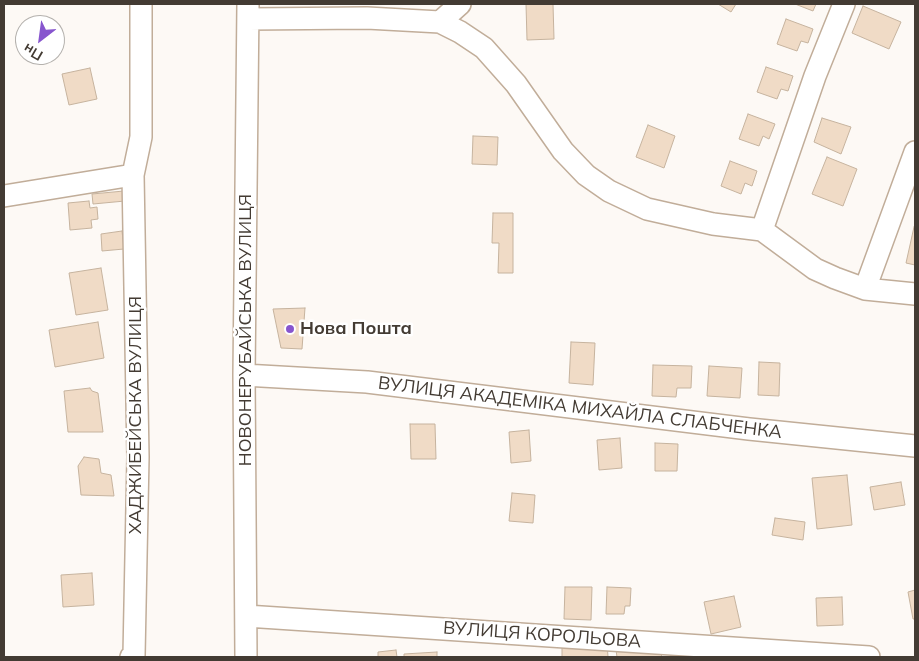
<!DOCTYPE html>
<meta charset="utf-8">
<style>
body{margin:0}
#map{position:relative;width:919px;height:661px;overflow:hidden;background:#fdf9f5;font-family:Mulish,sans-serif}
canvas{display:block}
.frame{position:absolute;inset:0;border:5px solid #433b33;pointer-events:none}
.north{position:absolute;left:15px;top:15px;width:50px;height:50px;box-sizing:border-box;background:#fff;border:1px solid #b4b1ad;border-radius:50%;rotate:210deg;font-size:14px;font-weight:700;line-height:20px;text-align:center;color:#433b33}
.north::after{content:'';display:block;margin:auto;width:18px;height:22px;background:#8755ce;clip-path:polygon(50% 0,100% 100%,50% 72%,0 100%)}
</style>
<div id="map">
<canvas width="919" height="661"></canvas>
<div class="frame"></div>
<div class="north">Пн</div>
</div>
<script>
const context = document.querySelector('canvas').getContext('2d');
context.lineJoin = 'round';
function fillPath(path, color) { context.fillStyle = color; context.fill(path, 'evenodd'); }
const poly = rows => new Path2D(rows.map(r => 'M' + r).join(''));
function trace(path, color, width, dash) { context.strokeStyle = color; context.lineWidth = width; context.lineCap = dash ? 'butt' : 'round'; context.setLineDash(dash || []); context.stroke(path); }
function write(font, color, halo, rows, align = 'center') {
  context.font = font + ' Mulish,sans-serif'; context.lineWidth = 5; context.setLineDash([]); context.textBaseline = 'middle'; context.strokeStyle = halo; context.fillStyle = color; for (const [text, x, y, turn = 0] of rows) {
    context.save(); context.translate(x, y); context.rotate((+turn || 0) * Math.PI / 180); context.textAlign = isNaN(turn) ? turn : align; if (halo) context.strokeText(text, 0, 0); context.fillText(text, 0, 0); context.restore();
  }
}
const building = poly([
 [526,4,553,4,554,39,527,40,526,4],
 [718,4,736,4,731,12,718,4],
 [795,4,816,4,813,11,795,4],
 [863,6,901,22,889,49,852,33,863,6],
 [786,19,813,29,808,43,801,41,797,51,777,44,786,19],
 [766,67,793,76,788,91,781,89,777,99,757,92,766,67],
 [90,68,97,99,69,105,62,74,90,68],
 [748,114,775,124,769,139,763,136,759,146,739,139,748,114],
 [822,118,851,127,841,154,814,142,822,118],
 [648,125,675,136,664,168,636,157,648,125],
 [473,136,498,137,497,165,472,164,473,136],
 [827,157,857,169,843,206,812,194,827,157],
 [730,161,757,171,752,186,745,183,741,194,721,186,730,161],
 [124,191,125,201,93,204,92,194,124,191],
 [89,201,90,208,97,207,98,219,91,220,92,228,70,230,68,203,89,201],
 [493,213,513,213,513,273,498,273,499,243,492,243,493,213],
 [914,227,915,228,915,265,906,263,914,227],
 [122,231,124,249,102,251,101,234,122,231],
 [101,268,108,310,76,315,69,273,101,268],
 [305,308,302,349,281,348,273,309,305,308],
 [98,322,104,358,55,367,49,330,98,322],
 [571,342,595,343,593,385,569,383,571,342],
 [759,362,780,363,779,396,758,395,759,362],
 [653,365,692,366,691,388,677,388,676,397,652,396,653,365],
 [709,366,742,368,740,398,707,396,709,366],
 [90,388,92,391,98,393,103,432,68,432,64,391,90,388],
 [410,424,435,424,436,459,411,459,410,424],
 [529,430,531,461,511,463,509,432,529,430],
 [620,438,622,468,599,470,597,440,620,438],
 [655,443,678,444,677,471,655,471,655,443],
 [84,457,99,459,101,473,111,475,114,496,81,495,78,466,84,457],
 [847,475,852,525,817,529,812,478,847,475],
 [901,482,905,505,874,510,870,487,901,482],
 [512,493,535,495,533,523,509,521,512,493],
 [775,518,805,522,803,540,772,535,775,518],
 [92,573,94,605,63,607,61,575,92,573],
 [565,587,592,587,591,620,564,619,565,587],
 [607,587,631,588,630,606,625,606,624,614,606,614,607,587],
 [915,590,915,619,913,619,908,592,915,590],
 [734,596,741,627,711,634,704,602,734,596],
 [842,597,843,625,817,626,816,598,842,597],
 [607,642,608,657,562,657,562,646,607,642],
 [396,650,397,657,378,657,378,652,396,650],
 [616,650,662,654,661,657,617,657,616,650],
 [437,652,437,657,404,657,404,654,437,652]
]);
const minor = poly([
 [248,19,367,18,440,22,460,32,484,48,516,84,563,151,586,175,609,191,647,209,713,224,762,230,815,269,835,278,865,289,915,294],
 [440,22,460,4],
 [4,196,133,175],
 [762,230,815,76,844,4],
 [865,289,915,152],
 [244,375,367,382,749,429,915,446],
 [246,616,869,657],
 [131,657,134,655,138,457,133,175,141,137,141,4],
 [246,657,244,375,248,4]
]);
const markers = [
 [290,329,5,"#8755ce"]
];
const poiNames = [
 ["Нова Пошта",300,329]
];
const streetNames = [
 ["НОВОНЕРУБАЙСЬКА ВУЛИЦЯ",246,330,-90],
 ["ВУЛИЦЯ АКАДЕМІКА МИХАЙЛА СЛАБЧЕНКА",580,408,7],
 ["ХАДЖИБЕЙСЬКА ВУЛИЦЯ",136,415,-90],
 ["ВУЛИЦЯ КОРОЛЬОВА",542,635,4]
];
fillPath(building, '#f0dbc6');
trace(building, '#c6b39e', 1);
trace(minor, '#c1ad99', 24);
trace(minor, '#fff', 21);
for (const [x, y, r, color] of markers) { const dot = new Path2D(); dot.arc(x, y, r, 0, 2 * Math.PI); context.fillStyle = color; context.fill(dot); trace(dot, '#fff', 2); }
write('bold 18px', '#433b33', '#fff', poiNames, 'left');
write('18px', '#433b33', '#fff', streetNames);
</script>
